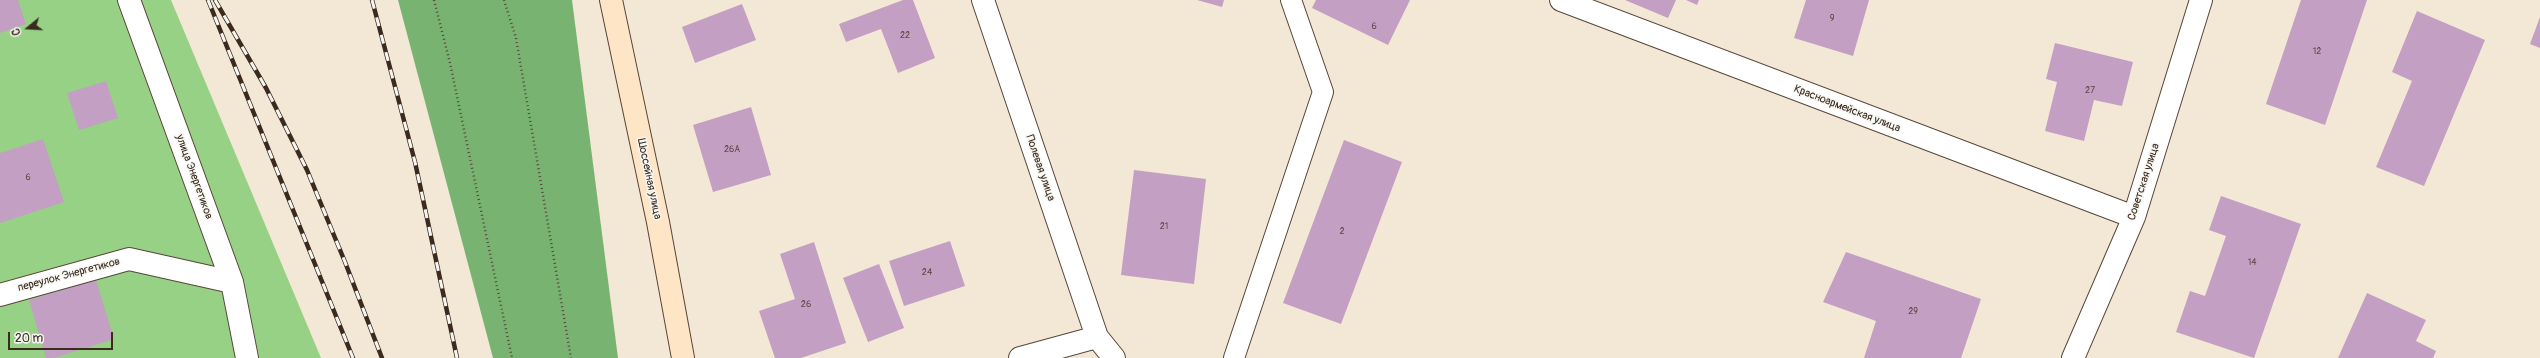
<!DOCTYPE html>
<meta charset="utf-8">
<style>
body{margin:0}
#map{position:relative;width:2540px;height:358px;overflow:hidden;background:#f3e8d5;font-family:Pangolin,sans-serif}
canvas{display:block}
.north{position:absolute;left:8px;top:8px;width:40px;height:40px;-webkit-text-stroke:3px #f6f6f2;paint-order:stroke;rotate:252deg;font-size:11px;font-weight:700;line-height:16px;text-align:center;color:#3b2a1e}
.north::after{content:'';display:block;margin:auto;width:14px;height:18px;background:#3b2a1e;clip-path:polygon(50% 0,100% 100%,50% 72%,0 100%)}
.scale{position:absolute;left:8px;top:332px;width:105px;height:18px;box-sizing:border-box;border:2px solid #3b2a1e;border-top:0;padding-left:5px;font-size:12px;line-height:14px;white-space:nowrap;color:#3b2a1e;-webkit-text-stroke:3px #f6f6f2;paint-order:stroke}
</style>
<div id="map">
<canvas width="2540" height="358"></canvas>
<div class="north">С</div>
<div class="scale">20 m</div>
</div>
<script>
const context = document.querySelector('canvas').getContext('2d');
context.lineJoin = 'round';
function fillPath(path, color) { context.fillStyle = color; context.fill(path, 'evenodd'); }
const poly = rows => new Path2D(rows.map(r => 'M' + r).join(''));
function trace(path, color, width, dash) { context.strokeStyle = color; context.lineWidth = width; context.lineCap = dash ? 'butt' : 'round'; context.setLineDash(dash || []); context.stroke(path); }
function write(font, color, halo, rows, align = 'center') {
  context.font = font + ' Pangolin,sans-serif'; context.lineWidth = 3; context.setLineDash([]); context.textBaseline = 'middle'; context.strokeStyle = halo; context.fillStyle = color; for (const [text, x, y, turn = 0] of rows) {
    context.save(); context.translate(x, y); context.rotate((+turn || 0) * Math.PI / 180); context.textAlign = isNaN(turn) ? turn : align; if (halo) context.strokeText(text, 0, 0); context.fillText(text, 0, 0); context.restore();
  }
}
const green = poly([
 [0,0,171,0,321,358,0,358]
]);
const forest = poly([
 [398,0,572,0,618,358,493,358]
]);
const building = poly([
 [0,0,18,0,26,24,0,33],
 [903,0,913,0,935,58,898,73,881,29,846,42,839,24],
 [1197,0,1224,0,1222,7],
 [1316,0,1410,0,1388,45,1312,8],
 [1625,0,1676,0,1668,18],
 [1686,0,1699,0,1697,5],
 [1806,0,1869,0,1853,56,1794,38],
 [2301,0,2367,0,2325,125,2266,104],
 [742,4,756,40,695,63,682,27],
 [2417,11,2485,40,2424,186,2376,167,2412,81,2392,72],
 [2540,17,2540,48,2530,44],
 [2055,43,2133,62,2122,106,2094,100,2084,141,2045,131,2057,82,2046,79],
 [106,81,118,118,79,130,67,93],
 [751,107,771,175,713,192,693,125],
 [43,139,64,202,0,223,0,153],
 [1344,140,1402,162,1341,324,1283,303],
 [1134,170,1206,179,1194,284,1121,275],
 [2221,196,2301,224,2254,358,2176,332,2190,291,2205,296,2226,236,2209,230],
 [950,241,965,286,904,306,889,261],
 [814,242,846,343,801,358,775,358,759,311,795,299,780,254],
 [1846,252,1981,299,1961,358,1864,358,1876,321,1823,302],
 [879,264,904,328,868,342,843,278],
 [96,280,114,339,54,358,46,358,29,300],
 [2367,293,2426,320,2416,341,2436,351,2433,358,2338,358]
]);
const path = poly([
 [434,0,450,63,512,358],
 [504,0,516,38,571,358]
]);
const lane = poly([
 [1234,358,1323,92,1291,0]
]);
const street = poly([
 [129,0,232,282,247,358],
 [983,0,1097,337,1114,358],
 [1561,0,2134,217],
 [0,295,129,259,232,282],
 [1020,358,1097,337],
 [2073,358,2134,217,2201,0]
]);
const secondary = poly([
 [611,0,658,222,683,358]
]);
const rail = poly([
 [208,0,353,358],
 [215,0,266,88,307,170,345,262,382,358],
 [372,0,415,162,457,358]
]);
const numberNames = [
 ["9",1832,19],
 ["6",1374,27],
 ["22",905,36],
 ["12",2317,52],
 ["27",2090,91],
 ["26А",732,150],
 ["6",28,178],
 ["21",1164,227],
 ["2",1342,232],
 ["14",2252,263],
 ["24",927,273],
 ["26",806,305],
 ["29",1913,312]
];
const streetNames = [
 ["Красноармейская улица",1847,109,21],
 ["Полевая улица",1040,168,71],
 ["улица Энергетиков",194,177,70],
 ["Шоссейная улица",649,179,78],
 ["Советская улица",2144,182,-72],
 ["переулок Энергетиков",69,275,-15]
];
fillPath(green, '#97d185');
fillPath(forest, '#79b372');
fillPath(building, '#c39fc3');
trace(lane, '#574639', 22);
trace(street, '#574639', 24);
trace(secondary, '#574639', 24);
trace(path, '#574639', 2.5, [1, 3]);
trace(lane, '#fff', 20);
trace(street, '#fff', 22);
trace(secondary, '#fee5c5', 22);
trace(rail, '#3b2a1e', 4.5);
trace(rail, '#f6f6f2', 3, [9]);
write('9px', '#5d4747', null, numberNames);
write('11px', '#3b2a1e', '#f6f6f2', streetNames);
</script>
